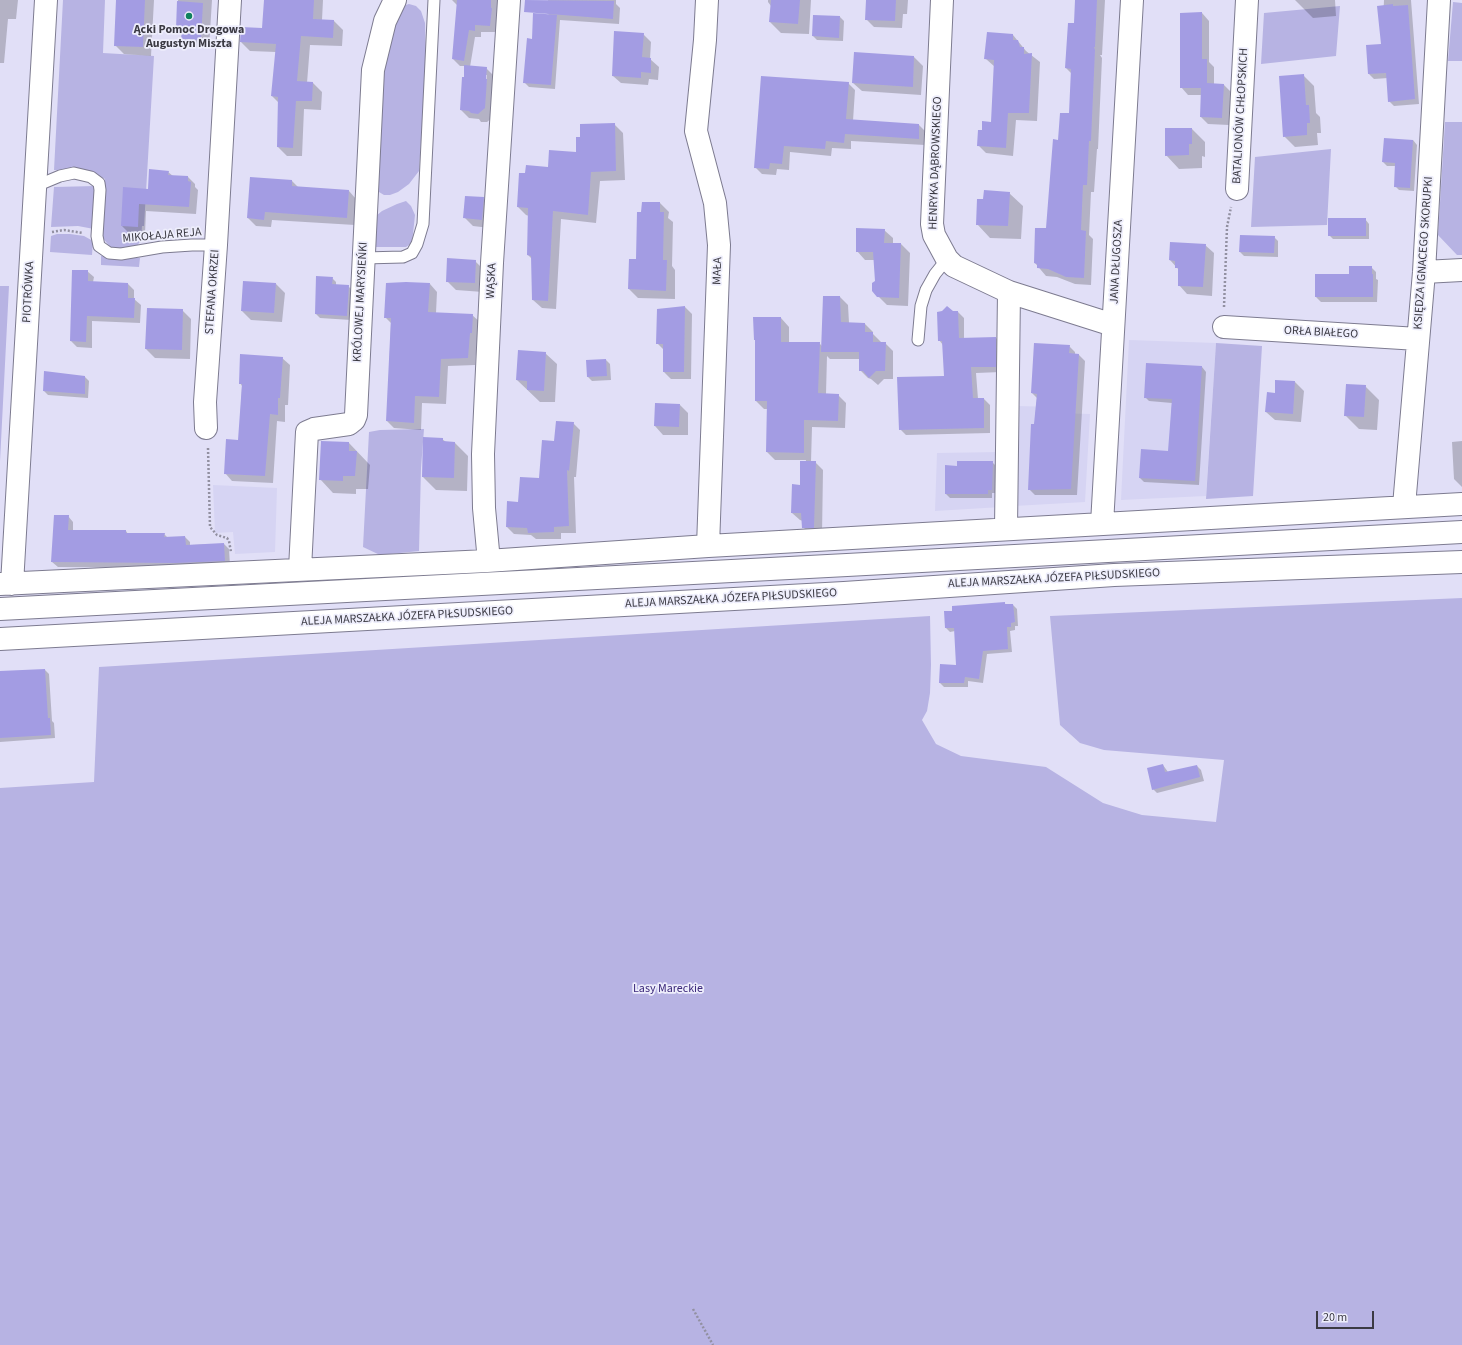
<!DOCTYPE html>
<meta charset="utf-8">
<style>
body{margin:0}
#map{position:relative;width:1462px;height:1345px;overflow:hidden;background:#e1dff7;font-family:"Source Sans 3",sans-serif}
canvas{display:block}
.scale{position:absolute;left:1316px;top:1311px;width:58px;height:18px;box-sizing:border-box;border:2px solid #3b3a43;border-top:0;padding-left:5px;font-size:12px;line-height:14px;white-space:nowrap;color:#3b3a43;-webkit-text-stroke:3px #eeeefc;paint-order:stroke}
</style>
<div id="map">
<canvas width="1462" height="1345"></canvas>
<div class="scale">20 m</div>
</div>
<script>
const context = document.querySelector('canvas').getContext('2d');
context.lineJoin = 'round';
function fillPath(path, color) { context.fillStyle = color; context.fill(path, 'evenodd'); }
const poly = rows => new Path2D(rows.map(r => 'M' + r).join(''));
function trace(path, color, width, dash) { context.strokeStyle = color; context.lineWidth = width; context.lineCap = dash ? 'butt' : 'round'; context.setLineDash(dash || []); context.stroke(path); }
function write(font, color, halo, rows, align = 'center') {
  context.font = font + ' "Source Sans 3",sans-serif'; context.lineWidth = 3.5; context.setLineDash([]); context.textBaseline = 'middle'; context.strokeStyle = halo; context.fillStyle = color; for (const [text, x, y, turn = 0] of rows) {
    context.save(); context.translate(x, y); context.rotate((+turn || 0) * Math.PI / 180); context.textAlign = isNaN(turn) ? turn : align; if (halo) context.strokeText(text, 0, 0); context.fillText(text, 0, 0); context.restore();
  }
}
const built = poly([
 [1129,340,1216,343,1206,496,1121,500],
 [1017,406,1056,407,1056,413,1090,414,1085,502,1014,506],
 [1001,452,1001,507,935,511,937,453],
 [213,485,277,488,275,552,235,554,233,532,215,533]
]);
const green = poly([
 [63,0,105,0,103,53,154,56,144,226,142,226,141,240,137,246,124,250,111,248,102,237,105,179,87,170,54,170],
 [1453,2,1462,3,1462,61,1448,61],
 [409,4,416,6,421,11,425,23,426,66,419,171,409,184,398,192,390,195,384,195,374,189,378,75,399,7],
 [1340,6,1336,56,1261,64,1264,13],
 [1445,122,1462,122,1462,255,1457,255,1438,235],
 [1331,149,1327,225,1251,227,1255,157],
 [96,186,94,229,78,226,51,227,54,187],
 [406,201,411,206,415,215,412,243,406,247,376,247,370,240,370,221,382,211,397,204],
 [57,234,70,234,84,236,93,241,92,255,50,252,51,236],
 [101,256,140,258,139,267,101,265],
 [0,286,9,286,0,461],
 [1216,343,1262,346,1253,496,1206,499],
 [424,429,421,468,419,551,380,555,363,547,369,432,380,430],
 [1462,598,1462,1345,0,1345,0,788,94,782,99,667,930,616,931,665,930,693,927,711,922,720,936,744,961,756,1046,767,1103,803,1142,815,1216,822,1224,760,1104,750,1080,743,1060,725,1050,616]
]);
const shadow = poly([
 [0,0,18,0,16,19,8,19,4,63,0,63],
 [117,0,154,0,151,56,124,54,115,45],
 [178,0,212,0,209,48,191,47,182,38,182,35,177,29],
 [265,0,323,0,322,20,334,21,343,30,342,46,310,45,307,83,313,83,322,92,321,110,304,109,302,156,287,156,278,147,279,103,272,96,276,52,250,51,241,42,263,29],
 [452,0,502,0,496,32,481,32,481,37,475,37,470,67,486,68,495,77,493,117,487,122,481,122,479,119,469,118,461,110,465,66,460,66,453,59,458,6],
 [485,75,487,75,486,84],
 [548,0,616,0,616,4,620,8,619,24,560,20,555,89,529,87,524,82,532,40,549,15,547,13],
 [768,0,811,0,809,34,781,33,770,22,771,6,768,2],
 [867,0,908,0,907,14,903,14,902,28,874,27,866,19],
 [1076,0,1105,0,1102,55,1100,55,1102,58,1098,149,1097,149,1094,192,1091,192,1089,235,1093,239,1091,285,1075,284,1057,277,1046,276,1035,263,1047,229,1059,141,1070,115,1072,74,1066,68,1075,24],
 [1295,0,1335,0,1336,16,1313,18],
 [1384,0,1411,0,1419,104,1394,106,1389,101,1388,78,1374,79,1369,74,1367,46,1382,45],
 [1202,13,1209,21,1209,62,1214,67,1214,84,1224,85,1231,92,1229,125,1208,124,1201,117,1202,95,1188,95,1181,87],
 [840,17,844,21,843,41,817,40,813,36],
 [988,33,1013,35,1026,51,1040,62,1037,121,1016,120,1013,156,986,153,978,145,983,131,992,123,995,67,986,59],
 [643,34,651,42,650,59,659,67,658,80,649,79,648,85,621,83,613,76],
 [855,53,914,57,923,66,921,95,862,91,853,83],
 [1303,75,1314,86,1316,113,1320,117,1321,133,1317,133,1318,145,1295,147,1284,136],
 [848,83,855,90,853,121,919,125,926,132,925,145,851,141,851,149,832,148,831,156,790,152,789,170,777,169,776,175,762,174,755,167],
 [614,124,623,133,625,180,600,181,596,223,561,219,556,309,542,308,533,300,532,259,528,255,529,216,526,215,518,207,526,174,549,169,577,154],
 [1192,129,1205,142,1205,157,1202,156,1202,168,1179,169,1166,155],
 [1413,140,1417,145,1414,191,1399,190,1395,186,1396,166,1387,166,1383,162],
 [168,172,173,176,188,177,195,184,195,187,198,190,196,214,146,211,145,234,129,233,122,226,149,190],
 [292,181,298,187,349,191,356,199,355,225,272,220,271,227,256,226,248,218],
 [1009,193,1023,206,1021,239,990,238,977,224,984,200],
 [483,198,492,207,490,228,473,226,464,217],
 [660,203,669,212,668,218,673,222,672,266,675,270,675,299,638,298,629,289,637,260,642,213],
 [1365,219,1369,224,1369,239,1333,239,1329,235],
 [884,230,893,238,893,244,901,244,910,253,908,306,887,305,873,291,876,282,874,260,865,260,857,251],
 [1241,236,1274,237,1278,241,1278,257,1244,256,1240,252],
 [1205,245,1214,253,1212,296,1187,294,1179,285,1179,270,1170,260],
 [475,261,484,270,483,292,456,290,447,281],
 [1371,267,1376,272,1376,279,1378,280,1377,302,1321,302,1316,297],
 [73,271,87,271,94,277,93,282,128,284,134,290,134,299,141,305,140,323,92,321,92,348,77,347,71,341],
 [332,278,336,282,336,285,348,286,352,290,351,320,320,318,316,314],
 [276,284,285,293,282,322,251,320,242,311],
 [430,284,437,292,436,313,472,315,480,322,479,340,477,340,475,365,448,366,446,404,422,403,421,430,394,428,387,421,391,323,385,317],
 [840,297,848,305,849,323,865,324,873,332,873,334,881,342,881,343,885,343,893,351,893,379,884,379,878,385,871,379,868,378,860,370,860,359,830,359,827,356,826,394,838,395,846,403,845,428,812,427,811,462,815,462,823,470,822,535,811,535,803,527,803,521,800,520,792,513,801,486,806,460,775,460,767,452,768,409,764,409,756,401,781,318,789,327,789,343,819,343,823,347],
 [685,307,692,314,691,379,671,379,664,372,664,350,657,343],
 [182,310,191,319,190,359,155,358,146,349],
 [958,312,964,318,964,339,996,338,1002,344,1001,372,976,373,978,399,984,399,990,405,990,433,906,435,900,429,945,377,943,345,939,340],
 [1069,346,1075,352,1075,355,1079,355,1085,361,1077,495,1035,495,1029,489,1037,398,1032,393],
 [545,353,557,364,555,402,540,402,517,380],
 [282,358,290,365,288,405,285,405,285,422,277,421,273,483,232,481,225,473,239,441,242,386,240,383],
 [606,360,610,364,611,380,592,381,588,377,587,361],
 [1202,367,1206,372,1199,485,1144,482,1140,478,1169,452,1172,403,1149,401,1145,397],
 [85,377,89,381,88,398,48,395,44,391],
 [1295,382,1304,391,1301,422,1275,420,1266,412,1276,394],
 [1365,386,1379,400,1377,430,1359,429,1345,415],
 [680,405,688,413,688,435,663,435,655,426],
 [573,423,580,430,576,477,574,477,576,533,561,533,561,539,536,539,531,535,514,534,507,527,519,503,540,479,555,442],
 [442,439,446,442,455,443,468,456,467,491,436,490,423,477],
 [1462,441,1462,487,1454,479,1452,442],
 [349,443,370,465,368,489,356,489,356,494,333,493,320,479],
 [992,462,996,466,996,493,992,493,992,498,950,498,946,494,946,466,958,467],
 [68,516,73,522,73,531,126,531,128,534,164,534,168,538,185,537,190,542,190,545,224,544,229,549,230,566,181,568,58,567,52,562],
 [1004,603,1007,605,1013,605,1017,609,1018,626,1015,626,1015,630,1010,631,1012,652,987,654,983,683,968,681,968,687,944,687,940,683,958,666,955,631,950,632,946,628,953,612],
 [45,670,49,674,52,721,54,723,55,738,0,742,0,672],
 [1163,765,1168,772,1197,766,1201,770,1204,781,1157,793,1153,789]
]);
const building = poly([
 [116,0,145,0,143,47,114,46],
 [264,0,314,0,313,19,334,20,333,38,301,36,297,81,313,82,312,101,296,101,293,148,277,147,278,97,271,96,276,44,240,42,241,27,262,28],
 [457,0,491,0,491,8,492,8,490,26,475,25,475,31,469,30,464,61,452,59],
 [525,0,614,1,613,19,524,12],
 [771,0,800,0,798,24,769,22],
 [866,0,896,0,895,21,865,20],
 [1075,0,1097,0,1095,47,1094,47,1095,50,1091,141,1089,141,1087,185,1083,185,1081,230,1086,231,1084,278,1066,277,1048,269,1037,268,1037,264,1034,263,1035,228,1046,228,1053,139,1058,140,1060,113,1069,113,1071,69,1065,68,1068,23,1074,23],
 [177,1,203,3,201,40,181,39,182,30,176,29],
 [1393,4,1393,6,1408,5,1415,99,1388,102,1386,73,1368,74,1366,45,1381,44,1377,6],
 [1202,12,1202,59,1207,59,1207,83,1224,84,1222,118,1200,117,1201,88,1180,88,1180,13],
 [533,13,557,15,551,85,523,83,527,38,532,39],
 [813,15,840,16,839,38,812,36],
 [614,31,644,33,642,57,651,58,651,73,641,72,641,78,612,76],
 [987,32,1013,34,1013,40,1018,40,1020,47,1024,47,1024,54,1032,53,1029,113,1008,113,1006,148,977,146,978,130,982,130,982,121,991,122,994,60,984,59],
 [854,52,914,56,913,87,852,83],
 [464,65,487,67,486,79,487,79,485,108,478,114,471,113,469,111,460,110,462,77,464,77],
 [1304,74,1306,105,1309,105,1310,123,1307,123,1307,135,1283,137,1279,76],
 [761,76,849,82,846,119,919,124,919,139,845,134,844,143,826,141,825,149,784,146,782,164,770,163,769,169,754,168],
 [615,123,616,171,591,172,588,215,553,211,548,301,532,300,531,256,527,255,528,208,517,207,519,173,525,173,526,165,548,167,549,150,576,152,576,137,580,137,580,124],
 [1165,128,1192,128,1192,144,1189,144,1189,155,1165,156],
 [1384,138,1413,140,1410,188,1394,187,1395,163,1382,162],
 [149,169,169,171,168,175,188,176,188,181,191,182,189,207,139,204,138,227,121,226,123,187,148,189],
 [250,177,292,180,292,186,349,190,347,218,265,212,264,220,247,218],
 [984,190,1010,192,1008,226,976,225,977,199,983,199],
 [465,196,484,197,482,220,463,218],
 [642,202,660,202,660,212,664,212,663,260,667,260,666,291,628,289,629,259,636,259,637,212,641,212],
 [1328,218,1366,218,1366,236,1328,236],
 [856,228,885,229,884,243,901,243,899,298,877,297,872,291,872,283,875,281,873,252,856,252],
 [1240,235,1275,236,1274,253,1239,252],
 [1170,242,1206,244,1203,287,1178,286,1178,268,1175,268,1175,261,1169,260],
 [447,258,476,260,475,283,446,282],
 [1349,266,1372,266,1372,274,1373,274,1373,297,1315,297,1315,274,1349,274],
 [72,270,88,270,88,281,128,283,128,298,135,298,134,318,87,316,86,342,70,341],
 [316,276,333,277,332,284,349,285,347,316,315,314],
 [243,281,276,283,274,313,241,311],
 [406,282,430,283,428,312,473,314,472,333,470,333,468,358,441,359,439,397,415,396,414,423,386,421,391,318,384,318,386,283],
 [823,296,840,296,841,322,865,323,865,332,873,332,873,342,886,342,885,371,876,371,869,378,863,371,859,371,859,352,821,352],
 [685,306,684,372,663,372,663,344,656,344,657,309],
 [947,306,953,311,958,311,959,338,996,337,996,367,971,367,973,398,984,398,984,428,899,430,897,377,944,376,942,341,938,341,937,312,942,311],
 [147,308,183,309,182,350,145,349],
 [753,317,781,317,781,342,820,342,818,393,839,394,838,421,804,420,804,453,766,452,767,401,755,401,755,340,754,340],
 [1034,343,1070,345,1069,353,1079,354,1071,489,1028,490,1031,424,1034,424,1037,394,1031,393],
 [518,350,546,352,544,391,527,390,527,381,516,380],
 [240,354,283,357,280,398,278,398,278,415,270,414,265,476,224,474,226,439,238,440,242,384,239,384],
 [606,359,607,376,587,377,586,360],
 [1146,363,1202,366,1195,481,1139,478,1141,449,1168,451,1172,399,1144,398],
 [44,371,85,376,85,394,43,391],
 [1275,380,1295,381,1293,414,1265,412,1267,392,1275,393],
 [1346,384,1366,385,1364,417,1344,416],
 [655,403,680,404,679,427,654,426],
 [556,421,574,422,569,471,567,470,569,526,554,527,554,532,528,533,527,528,506,527,507,501,518,502,520,477,539,478,542,440,554,441],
 [423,437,443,438,443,441,455,442,454,478,422,477],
 [321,441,349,442,349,451,357,451,355,476,343,476,343,481,319,480],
 [800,461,816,461,814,528,802,528,801,513,791,513,792,484,800,485],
 [957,461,993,461,992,490,988,490,988,494,945,494,945,465,957,466],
 [54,515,69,515,68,530,126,530,126,533,165,533,164,537,185,536,186,545,224,543,225,561,175,563,51,562],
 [1005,602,1005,604,1013,604,1015,622,1011,623,1011,627,1007,627,1008,649,983,651,979,679,965,677,964,683,939,683,940,664,956,665,954,628,945,628,944,611,952,611,952,606],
 [45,669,48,718,50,718,51,735,0,738,0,671],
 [1163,764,1165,772,1197,765,1200,777,1152,790,1147,768]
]);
const path = poly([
 [52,232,64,230,83,233],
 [1224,307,1227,227,1231,207],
 [208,448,210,527,217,535,227,538,229,541,231,552],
 [693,1309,713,1345]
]);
const service = poly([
 [36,186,60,176,74,173,91,177,99,183,100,190,97,236,99,246,109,253,121,254,162,247,192,245,216,245],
 [364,258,403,257,412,253,417,244,423,224,434,0],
 [918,340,921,306,926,290,935,274,947,259]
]);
const minor = poly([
 [707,0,705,40,696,131,715,203,719,245,708,546],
 [942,0,932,224,934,235,947,259,954,266,1009,292,1113,325],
 [1237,189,1247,0],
 [1424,272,1462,270],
 [1224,327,1418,339],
 [206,428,205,402,216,245,230,0],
 [1404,506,1424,272,1439,0],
 [1102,524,1132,0],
 [1006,528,1009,292],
 [487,561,488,551,484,508,483,454,492,263,509,0],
 [300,569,307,432,314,429,349,424,354,420,356,415,373,70,385,21,395,0],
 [0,584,487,561,708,546,1462,504],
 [12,584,46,0]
]);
const secondary = poly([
 [0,609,847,565,1462,532],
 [0,639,844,593,1114,575,1462,562]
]);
const markers = [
 [189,16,4,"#0f815e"]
];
const poiNames = [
 ["Ącki Pomoc Drogowa",189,30],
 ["Augustyn Miszta",189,44]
];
const streetNames = [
 ["BATALIONÓW CHŁOPSKICH",1241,116,-87],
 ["HENRYKA DĄBROWSKIEGO",936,163,-88],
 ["MIKOŁAJA REJA",162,236,-5],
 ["KSIĘDZA IGNACEGO SKORUPKI",1424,253,-86],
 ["JANA DŁUGOSZA",1117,262,-87],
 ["MAŁA",718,271,-88],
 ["WĄSKA",492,281,-87],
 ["PIOTRÓWKA",29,292,-87],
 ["STEFANA OKRZEI",213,292,-86],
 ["KRÓLOWEJ MARYSIEŃKI",361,302,-87],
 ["ORŁA BIAŁEGO",1321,333,3],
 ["ALEJA MARSZAŁKA JÓZEFA PIŁSUDSKIEGO",1054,579,-3],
 ["ALEJA MARSZAŁKA JÓZEFA PIŁSUDSKIEGO",731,599,-3],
 ["ALEJA MARSZAŁKA JÓZEFA PIŁSUDSKIEGO",407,617,-3]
];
const parkNames = [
 ["Lasy Mareckie",668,989]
];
fillPath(built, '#d6d4f3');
fillPath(green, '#b7b3e3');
fillPath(shadow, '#0003');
fillPath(building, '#a39ce3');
trace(service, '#7d7b90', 13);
trace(minor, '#7d7b90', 24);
trace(secondary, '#7d7b90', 24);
trace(path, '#9290a1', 2.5, [2, 2]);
trace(service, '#fff', 11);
trace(minor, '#fff', 22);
trace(secondary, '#fff', 22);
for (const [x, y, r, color] of markers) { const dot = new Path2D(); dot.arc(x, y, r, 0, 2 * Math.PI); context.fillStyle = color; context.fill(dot); trace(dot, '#eeeefc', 1.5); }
write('bold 12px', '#3b3a43', '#eeeefc', poiNames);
write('12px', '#3b3a43', '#eeeefc', streetNames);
write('12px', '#3b287a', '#eeeefc', parkNames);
</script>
